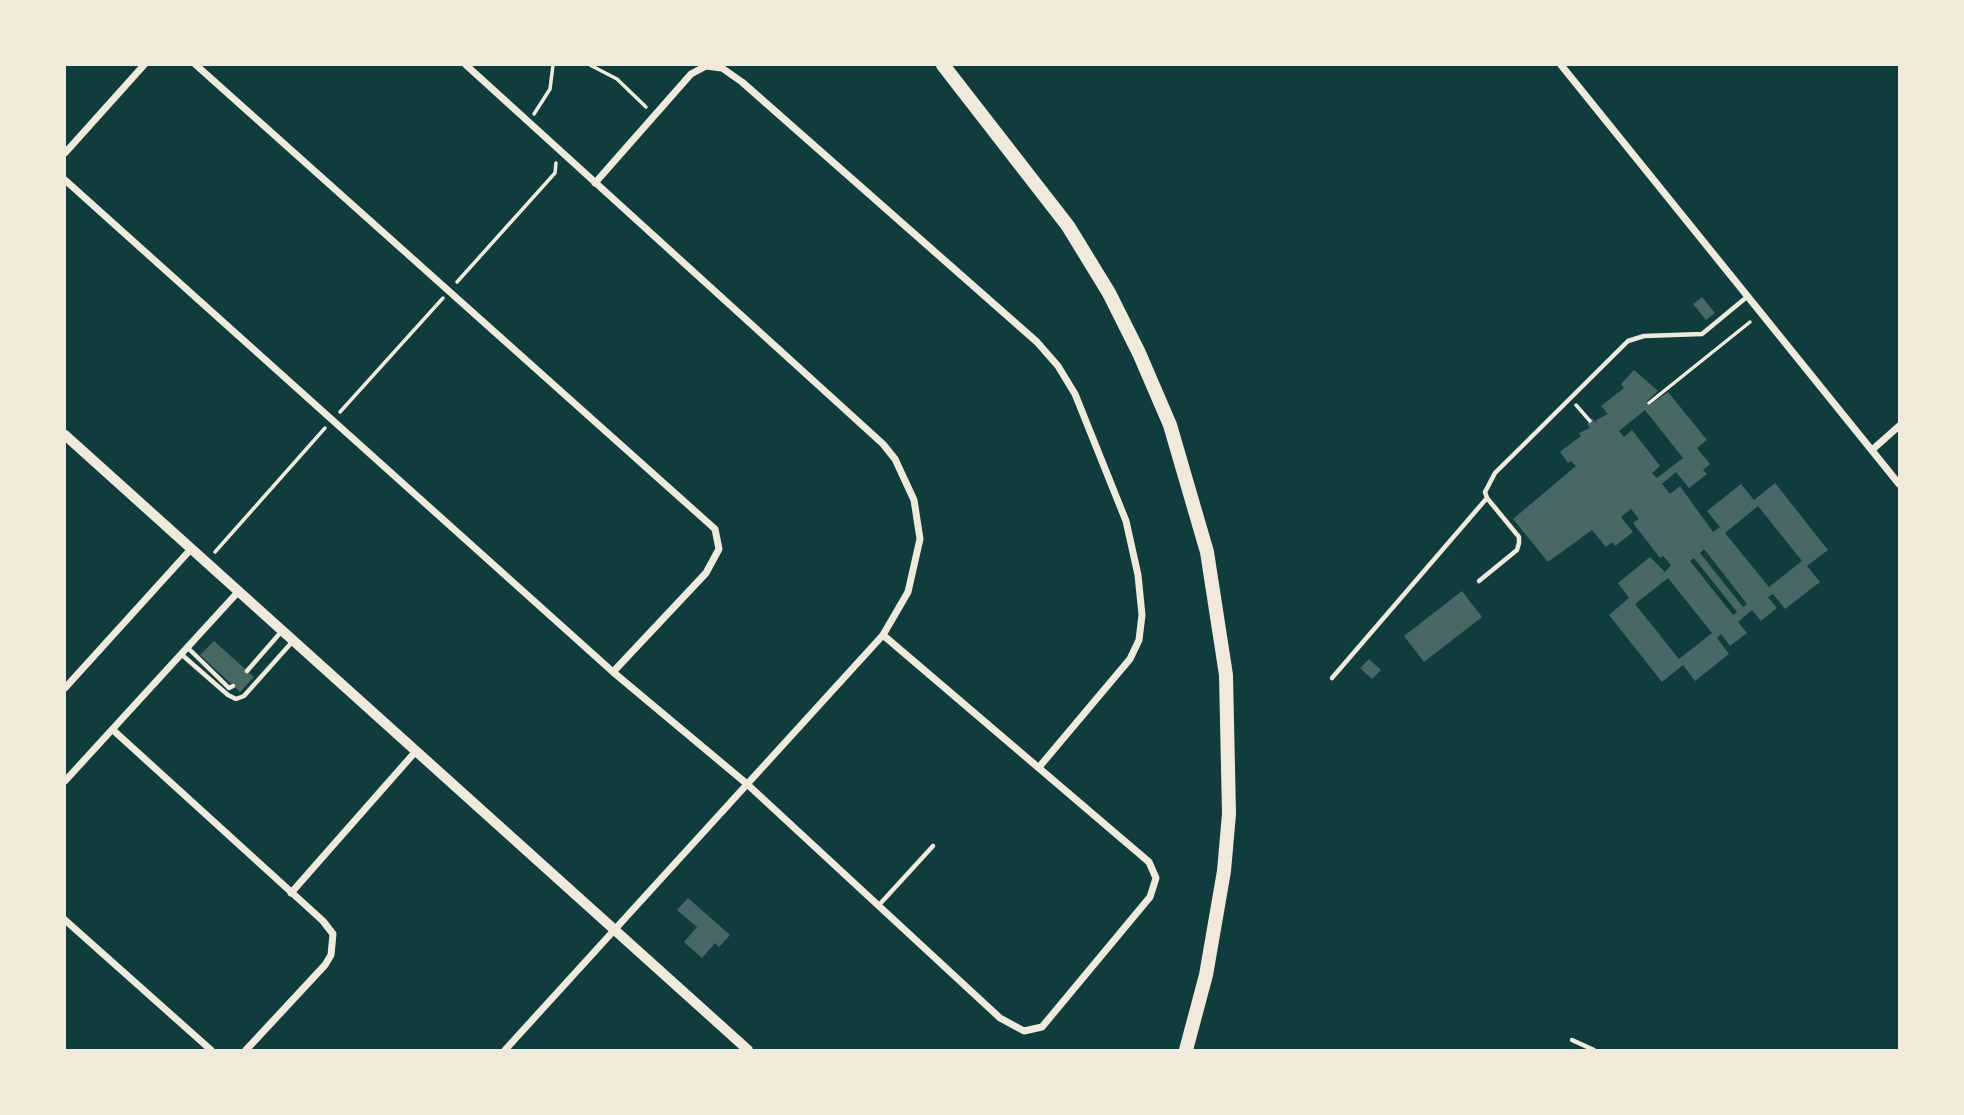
<!DOCTYPE html>
<style>
body{margin:0}
#map{position:relative;width:1964px;height:1115px;overflow:hidden;background:#0f3d3e;font-family:"Nunito Sans",sans-serif}
canvas{display:block}
.frame{position:absolute;inset:0;border:66px solid #f1e9da;pointer-events:none}
</style>
<div id="map">
<canvas width="1964" height="1115"></canvas>
<div class="frame"></div>
</div>
<script>
const context = document.querySelector('canvas').getContext('2d');
context.lineJoin = 'round';
function fillPath(path, color) { context.fillStyle = color; context.fill(path, 'evenodd'); }
const poly = rows => new Path2D(rows.map(r => 'M' + r).join(''));
function trace(path, color, width, dash) { context.strokeStyle = color; context.lineWidth = width; context.lineCap = dash ? 'butt' : 'round'; context.setLineDash(dash || []); context.stroke(path); }
const building = poly([
 [1702,297,1715,313,1706,320,1693,304],
 [1634,370,1658,391,1647,401,1650,405,1668,392,1707,440,1697,448,1710,464,1703,470,1707,474,1689,488,1676,472,1662,484,1670,494,1680,486,1713,532,1720,527,1707,511,1741,484,1754,500,1775,483,1828,550,1807,566,1820,582,1785,609,1773,594,1768,597,1777,608,1761,621,1752,610,1738,622,1747,633,1730,646,1721,634,1717,638,1729,654,1695,681,1683,665,1662,682,1609,615,1629,598,1618,583,1650,557,1665,572,1671,565,1663,556,1660,558,1633,523,1639,519,1631,509,1621,517,1633,532,1615,546,1612,542,1606,547,1592,530,1548,562,1513,519,1576,466,1571,461,1568,463,1560,452,1581,436,1579,433,1590,428,1587,424,1592,418,1596,423,1596,420,1608,414,1601,406,1624,388,1621,384],
 [1645,410,1683,458,1657,478,1652,473,1660,466,1632,430,1624,437,1619,431],
 [1758,506,1802,561,1769,587,1725,533],
 [1704,549,1747,604,1743,607,1700,553],
 [1694,558,1737,612,1733,615,1690,561],
 [1668,578,1712,633,1679,659,1635,604],
 [1462,591,1482,617,1424,662,1404,636],
 [214,641,254,677,240,692,200,655],
 [1369,659,1381,670,1372,679,1360,668],
 [688,898,730,935,719,947,715,943,702,958,684,942,697,927,677,910]
]);
const path = poly([
 [590,65,617,79,646,107],
 [534,114,550,89,553,65],
 [457,282,555,173,556,163],
 [1649,403,1750,322],
 [1576,405,1590,421],
 [340,412,443,298],
 [215,552,325,428]
]);
const service = poly([
 [1479,581,1517,550,1519,543,1519,537,1487,498,1485,492,1495,473,1628,341,1644,336,1702,334,1748,296],
 [188,648,229,688,233,686],
 [181,654,228,695,236,699,244,696,293,641],
 [247,671,281,632],
 [1332,678,1487,498],
 [879,905,933,846],
 [1572,1040,1594,1050]
]);
const minor = poly([
 [196,65,715,529,719,549,706,573,613,672],
 [466,65,883,444,895,459,914,500,920,539,908,592,883,635,505,1050],
 [1561,65,1899,484],
 [65,153,144,65],
 [65,180,613,672,747,784,1000,1018,1024,1031,1042,1027,1150,897,1156,878,1149,862,883,635],
 [595,183,691,74,706,66,722,68,742,82,1037,342,1058,366,1075,394,1126,521,1138,575,1142,615,1139,640,1130,659,1040,766],
 [1872,450,1899,426],
 [65,688,191,549],
 [113,730,323,921,333,934,331,955,325,965,246,1050],
 [65,781,238,592],
 [291,893,416,751],
 [65,920,211,1050]
]);
const tertiary = poly([
 [65,435,748,1050]
]);
const primary = poly([
 [943,65,1068,226,1109,293,1139,353,1170,425,1207,552,1226,675,1229,814,1224,871,1206,975,1186,1050]
]);
fillPath(building, '#486865');
trace(path, '#f1e9da', 3.5);
trace(service, '#f1e9da', 4.5);
trace(minor, '#f1e9da', 7);
trace(tertiary, '#f1e9da', 10);
trace(primary, '#f1e9da', 14);
</script>
